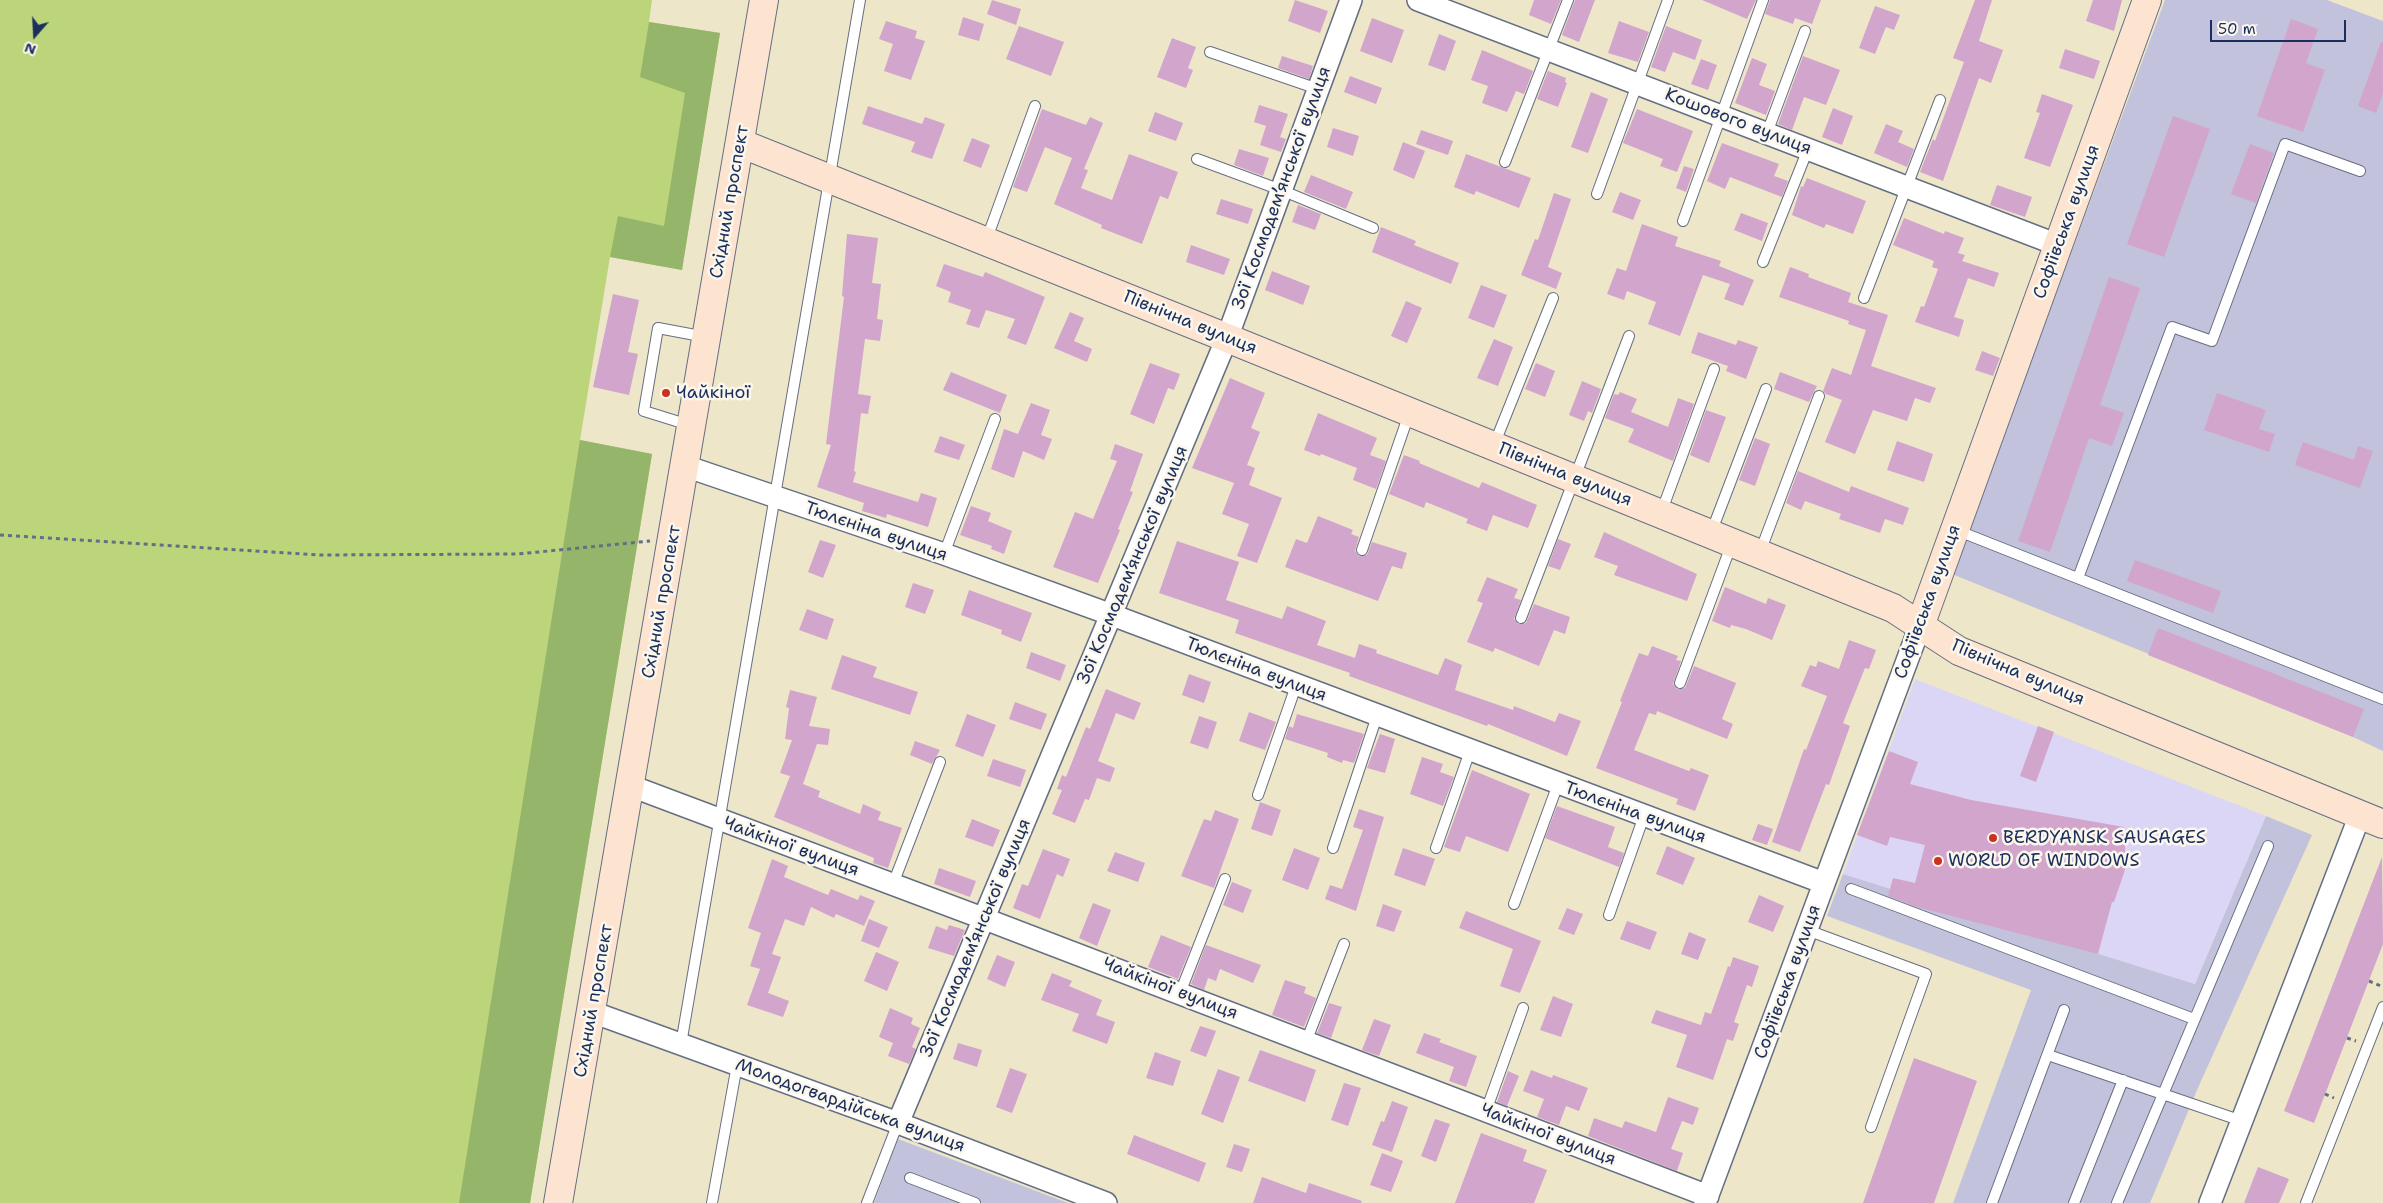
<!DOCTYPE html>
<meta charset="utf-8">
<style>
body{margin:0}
#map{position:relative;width:2383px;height:1203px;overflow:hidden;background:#eee6c9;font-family:"Shantell Sans",sans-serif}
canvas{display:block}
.north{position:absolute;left:10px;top:10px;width:50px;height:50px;-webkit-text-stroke:4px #fbf7ec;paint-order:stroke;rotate:199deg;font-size:14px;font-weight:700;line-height:20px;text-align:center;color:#1b2f5e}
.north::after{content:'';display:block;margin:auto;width:18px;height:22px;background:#1b2f5e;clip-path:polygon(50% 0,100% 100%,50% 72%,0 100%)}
.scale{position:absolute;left:2210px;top:20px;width:136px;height:22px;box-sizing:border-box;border:2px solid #1b2f5e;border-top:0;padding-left:6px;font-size:15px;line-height:18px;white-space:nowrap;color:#1b2f5e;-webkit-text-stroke:4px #fbf7ec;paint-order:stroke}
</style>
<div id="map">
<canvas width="2383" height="1203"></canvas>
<div class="north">N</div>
<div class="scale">50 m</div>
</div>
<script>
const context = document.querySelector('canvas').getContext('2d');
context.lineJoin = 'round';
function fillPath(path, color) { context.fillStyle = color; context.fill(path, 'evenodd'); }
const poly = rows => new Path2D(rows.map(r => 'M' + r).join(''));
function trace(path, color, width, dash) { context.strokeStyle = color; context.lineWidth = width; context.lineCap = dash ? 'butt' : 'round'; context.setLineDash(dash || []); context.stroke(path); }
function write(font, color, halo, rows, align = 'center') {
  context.font = font + ' "Shantell Sans",sans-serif'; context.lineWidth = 5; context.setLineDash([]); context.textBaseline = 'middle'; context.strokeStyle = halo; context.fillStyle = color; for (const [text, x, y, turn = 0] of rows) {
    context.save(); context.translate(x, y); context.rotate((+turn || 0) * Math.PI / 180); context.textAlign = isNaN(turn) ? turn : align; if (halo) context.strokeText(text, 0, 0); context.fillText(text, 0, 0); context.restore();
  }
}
const built = poly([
 [1915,679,2266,816,2195,984,1843,874]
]);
const industrial = poly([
 [2165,0,2327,0,2383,21,2383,751,2353,737,1952,574],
 [2266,816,2312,835,2197,1090,2150,1203,1953,1203,2031,990,1827,916,1843,874,2195,984],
 [898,1139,1068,1203,874,1203]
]);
const green = poly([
 [0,0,652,0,649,22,720,33,682,270,610,257,580,440,652,454,530,1203,0,1203]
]);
const forest = poly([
 [649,22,720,33,682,270,610,257,618,216,664,226,685,93,640,77],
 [580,440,652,454,530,1203,459,1203]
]);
const building = poly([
 [992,0,1021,9,1016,25,987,14],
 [1295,0,1328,11,1320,33,1288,21],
 [1534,0,1561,0,1551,24,1529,15],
 [1575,0,1595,0,1579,42,1562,35],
 [1702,0,1756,0,1747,19],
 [1770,0,1821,0,1812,24,1795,18,1793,24,1765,14],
 [1975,0,1992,0,1979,41,2003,50,1991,83,1979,78,1943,181,1920,172,1933,139,1935,141,1964,62,1953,58],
 [2093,0,2122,0,2114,31,2086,21],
 [1875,6,1900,15,1894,30,1886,27,1875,54,1859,48],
 [963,17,984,24,979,41,958,35],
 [1372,18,1404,30,1392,63,1360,51],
 [2291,19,2318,29,2306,63,2325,70,2303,132,2257,116],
 [886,21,917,31,915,38,925,41,911,80,884,71,893,44,879,39],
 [1619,21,1649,32,1638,62,1608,53],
 [1019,26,1064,42,1051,76,1006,59],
 [1666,26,1702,40,1695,60,1673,52,1665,72,1651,67],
 [1439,34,1456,41,1445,71,1428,65],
 [1172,38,1196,47,1188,68,1193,70,1186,88,1157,77],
 [2381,42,2383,42,2383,93,2376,113,2358,106],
 [2065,49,2100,61,2094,79,2059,68],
 [1482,50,1533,71,1524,94,1516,91,1507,112,1482,103,1488,86,1471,80],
 [1282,56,1313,66,1309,79,1278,68],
 [1803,56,1840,70,1826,105,1804,97,1792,130,1778,124],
 [1752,58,1767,64,1759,85,1775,91,1766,115,1735,103],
 [1701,59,1717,65,1708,90,1691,84],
 [1548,71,1566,78,1565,82,1567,83,1558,107,1537,99],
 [1350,76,1382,88,1376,104,1344,92],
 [1591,92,1608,99,1588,153,1571,147],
 [2042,94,2073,105,2050,167,2024,158,2040,113,2036,112],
 [1259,105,1288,114,1280,137,1286,139,1281,152,1260,145,1266,126,1254,122],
 [868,106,922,124,925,117,945,124,932,159,911,152,915,142,862,124],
 [1833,108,1853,116,1842,145,1822,137],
 [1042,109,1086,125,1090,117,1103,123,1084,169,1088,170,1081,188,1112,200,1129,154,1178,172,1168,199,1160,196,1142,244,1101,228,1102,225,1054,204,1072,158,1045,147,1027,192,1013,187],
 [1637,109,1693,131,1677,172,1660,166,1663,159,1623,143],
 [1155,112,1183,123,1176,141,1148,131],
 [2173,116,2210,129,2164,257,2127,244],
 [1886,124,1903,131,1898,142,1914,149,1907,167,1874,153],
 [1333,128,1359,136,1353,156,1327,147],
 [1421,130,1453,141,1448,155,1416,144],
 [972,138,990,145,981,168,963,161],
 [1403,142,1425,151,1414,179,1393,170],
 [1722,143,1779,164,1774,176,1788,181,1782,197,1730,177,1725,189,1707,181],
 [2250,144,2274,153,2256,203,2231,194],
 [1239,149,1269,158,1263,176,1234,165],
 [1466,154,1531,178,1519,208,1476,191,1474,195,1454,187],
 [1684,166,1694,169,1686,192,1676,188],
 [1311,175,1353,192,1346,209,1304,192],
 [1807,178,1866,201,1853,234,1826,224,1824,228,1792,215,1801,186,1803,187],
 [1997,185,2032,197,2025,217,1990,205],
 [1620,192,1641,200,1633,220,1612,212],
 [1554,193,1571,199,1548,267,1562,273,1556,289,1521,275,1535,239,1538,240],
 [1221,199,1253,209,1248,224,1216,214],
 [1298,205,1321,214,1315,230,1292,222],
 [1741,213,1768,223,1762,241,1734,230],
 [1904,218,1944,234,1945,231,1964,238,1958,253,1965,255,1962,261,1999,273,1994,287,1968,278,1954,317,1964,320,1959,337,1915,322,1921,306,1924,307,1938,269,1932,267,1934,261,1893,245],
 [1642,224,1678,237,1675,246,1721,261,1719,266,1754,280,1743,306,1724,299,1730,284,1703,275,1680,336,1648,324,1656,302,1627,291,1624,300,1607,294,1617,268,1626,271],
 [1381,227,1416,241,1414,245,1459,263,1451,284,1372,252],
 [847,234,878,238,872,283,881,284,877,319,883,320,880,341,865,339,858,394,871,396,868,414,861,413,854,471,856,472,853,482,918,502,921,493,937,498,928,527,887,514,886,518,862,511,864,503,817,487,831,445,826,444,844,297,842,296],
 [1191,245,1230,259,1224,275,1186,262],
 [944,264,983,277,985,272,1045,297,1026,345,1007,338,1015,319,986,310,979,328,966,324,971,310,948,302,951,292,936,286],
 [1790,267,1809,274,1808,277,1851,293,1848,302,1888,315,1871,366,1936,388,1930,403,1915,398,1907,421,1873,410,1855,454,1825,442,1842,400,1826,394,1823,391,1832,368,1851,375,1866,330,1848,324,1849,321,1779,297],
 [1272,271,1310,286,1303,305,1265,290],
 [2109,277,2140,288,2100,405,2124,413,2112,446,2089,438,2050,552,2018,541],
 [1481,285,1507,295,1494,328,1468,318],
 [613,294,639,300,628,352,638,354,629,395,593,387],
 [1406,301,1422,308,1407,343,1391,336],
 [1070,312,1084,318,1074,341,1092,349,1087,362,1054,348],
 [1698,332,1736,345,1738,340,1758,347,1746,379,1726,371,1728,366,1691,353],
 [1494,339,1513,347,1498,386,1477,378],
 [1982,351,2000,358,1993,376,1975,370],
 [1150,363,1180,374,1174,390,1168,388,1154,424,1130,414],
 [1536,363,1555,371,1545,397,1525,389],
 [951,372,1007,395,1000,413,943,390],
 [1780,372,1817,386,1809,402,1774,389],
 [1230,378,1265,393,1251,428,1260,432,1247,465,1255,468,1249,485,1282,498,1257,563,1237,556,1249,524,1222,514,1234,483,1192,468],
 [1582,381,1601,389,1592,413,1588,411,1584,421,1569,415],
 [1620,392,1637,399,1631,412,1668,427,1678,398,1694,404,1673,461,1628,442,1634,429,1605,418,1614,394,1618,395],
 [2217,393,2266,410,2259,429,2275,434,2269,452,2204,430],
 [1031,403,1050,410,1041,435,1052,439,1044,460,1023,451,1014,478,991,469,1004,429,1018,434],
 [1706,410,1726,417,1709,463,1690,455],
 [1318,413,1377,438,1370,455,1386,461,1376,489,1353,480,1357,468,1321,454,1320,456,1304,450],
 [940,436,965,445,959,460,934,452],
 [1755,438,1770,444,1755,486,1739,480],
 [1897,441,1933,454,1924,482,1887,470],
 [2303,442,2354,460,2358,446,2373,451,2360,488,2295,465],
 [1115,444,1143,454,1130,491,1133,492,1118,529,1120,530,1098,583,1053,567,1075,512,1093,519,1117,461,1110,459],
 [1404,455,1420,461,1419,463,1479,488,1482,482,1537,505,1528,528,1493,515,1487,531,1466,523,1468,519,1426,502,1424,508,1389,494],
 [1798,471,1849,492,1851,486,1909,508,1903,525,1885,519,1880,533,1839,519,1841,514,1805,501,1801,510,1786,503],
 [971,506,991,513,988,521,1012,531,1004,554,991,549,992,546,960,535],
 [1318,516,1353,530,1351,534,1359,537,1355,551,1359,556,1367,555,1372,542,1407,553,1402,569,1392,566,1378,601,1285,567,1296,539,1307,543],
 [1604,532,1697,574,1687,601,1614,575,1618,566,1594,557],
 [1558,539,1571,544,1560,570,1548,566],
 [820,540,836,545,823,578,808,572],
 [1177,541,1239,562,1226,600,1282,619,1287,606,1326,621,1317,645,1355,658,1359,644,1377,650,1376,653,1438,675,1445,658,1462,665,1455,690,1513,710,1514,706,1555,722,1559,713,1581,721,1567,756,1488,724,1487,726,1349,676,1350,673,1235,633,1239,620,1159,593],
 [2135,560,2221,591,2213,613,2127,581],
 [1487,577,1518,589,1514,598,1521,600,1514,619,1518,624,1526,623,1534,604,1570,617,1565,634,1554,630,1539,666,1495,648,1493,652,1467,642,1483,603,1477,601],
 [913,583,934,590,925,614,905,607],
 [1725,587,1766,604,1768,598,1786,605,1772,640,1746,629,1731,625,1730,628,1712,621],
 [969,590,1032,613,1021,642,1001,634,1002,630,961,615],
 [807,609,834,619,827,640,799,630],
 [2158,628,2364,709,2353,737,2148,655],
 [1849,640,1876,650,1869,669,1865,668,1843,723,1850,726,1829,785,1826,784,1800,852,1772,842,1804,749,1806,750,1827,696,1801,686,1810,665,1816,667,1818,661,1839,669],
 [1652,646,1678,656,1676,660,1681,661,1673,684,1677,689,1685,688,1694,666,1736,683,1722,719,1733,724,1727,739,1657,711,1656,715,1649,713,1634,750,1689,771,1691,768,1709,775,1695,811,1676,804,1678,799,1596,768,1622,702,1620,701,1639,653,1648,656],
 [1031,652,1066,665,1060,681,1026,668],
 [842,655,877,667,873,677,918,692,910,715,831,689],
 [1189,674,1211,682,1204,703,1182,695],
 [1106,689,1141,703,1134,720,1116,713,1098,761,1115,768,1110,782,1097,778,1089,800,1085,799,1075,823,1052,814,1062,790,1057,789,1062,775,1066,777,1086,727,1090,729],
 [790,690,817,697,809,726,830,729,828,745,817,744,803,784,820,791,818,797,860,814,863,804,881,812,878,820,902,828,888,868,873,863,874,858,774,817,790,776,780,773,792,740,785,739,789,708,786,707],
 [1015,702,1047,714,1041,730,1009,719],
 [1249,712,1276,722,1265,750,1239,741],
 [967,714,996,725,983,757,955,746],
 [1297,714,1364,734,1354,763,1343,760,1342,763,1327,757,1328,753,1285,739,1289,726,1293,728],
 [1199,716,1217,722,1208,749,1190,743],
 [2038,726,2054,732,2036,782,2020,776],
 [1380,734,1395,739,1385,773,1367,768],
 [915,741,940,750,932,764,910,755],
 [1889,751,1918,762,1910,784,1971,800,2124,827,2126,867,2114,902,2112,902,2098,954,1917,907,1888,896,1893,878,1915,883,1925,845,1890,837,1887,846,1857,835],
 [1422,757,1443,764,1440,772,1454,777,1443,806,1410,794],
 [993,759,1026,770,1020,787,987,776],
 [1472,770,1530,794,1508,852,1466,836,1460,852,1444,847],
 [1260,802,1281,810,1272,836,1251,829],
 [1557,806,1615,827,1608,847,1624,853,1619,867,1545,838],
 [1359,809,1384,817,1356,911,1325,899,1330,885,1342,889,1363,830,1353,827],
 [1215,810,1239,819,1214,888,1181,876,1204,819,1211,821],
 [972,819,1000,830,993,847,965,837],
 [1758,824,1773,829,1767,845,1752,840],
 [1667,846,1695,858,1683,885,1656,874],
 [1294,848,1320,858,1308,890,1282,880],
 [1403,848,1435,859,1425,886,1394,875],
 [1043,849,1070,859,1063,877,1057,874,1040,919,1013,908,1022,884,1028,886],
 [1115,852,1145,863,1138,882,1107,871],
 [2382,857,2383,944,2314,1123,2284,1111],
 [772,859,788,866,784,877,828,895,831,889,858,900,860,895,875,901,864,926,836,914,834,918,811,907,804,926,785,919,772,954,781,957,768,993,789,1001,783,1017,747,1005,760,969,750,966,761,933,748,928],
 [939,868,976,881,970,897,934,884],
 [1232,882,1252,890,1243,913,1223,905],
 [1759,895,1784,906,1773,932,1748,922],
 [1093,903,1111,910,1097,946,1079,938],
 [1383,904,1402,911,1394,932,1376,926],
 [1567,908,1583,914,1574,935,1558,929],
 [1466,911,1541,941,1520,993,1500,986,1513,949,1459,928],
 [869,919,888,927,879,948,861,941],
 [1627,921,1657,932,1650,950,1620,939],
 [949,925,965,930,954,956,928,948,936,926,947,930],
 [1689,932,1706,939,1698,960,1681,954],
 [1161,935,1191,947,1178,979,1148,967],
 [1206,945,1261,965,1253,983,1220,969,1216,981,1208,978,1204,990,1191,984],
 [876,952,899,962,887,991,864,981],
 [997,955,1015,962,1005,987,987,979],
 [1733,957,1759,966,1752,987,1747,985,1734,1022,1739,1024,1733,1041,1727,1039,1713,1080,1676,1067,1687,1035,1651,1023,1656,1010,1701,1025,1705,1012,1711,1014,1728,966,1730,967],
 [1052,973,1072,981,1069,986,1102,1000,1096,1015,1115,1022,1107,1044,1072,1031,1079,1014,1041,1000],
 [1285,980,1306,987,1304,993,1316,998,1304,1027,1272,1015],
 [1553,996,1573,1004,1561,1037,1540,1030],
 [1329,1003,1342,1007,1331,1038,1317,1033],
 [890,1008,913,1018,911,1024,920,1028,912,1047,916,1049,909,1064,888,1056,893,1043,879,1037],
 [1374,1019,1391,1025,1379,1056,1362,1050],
 [1200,1026,1216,1031,1206,1057,1190,1051],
 [1424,1033,1441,1039,1439,1042,1477,1056,1466,1087,1449,1081,1454,1067,1416,1053],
 [958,1043,982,1050,977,1067,953,1059],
 [1260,1050,1316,1070,1305,1102,1248,1081],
 [1155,1052,1181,1061,1173,1086,1146,1078],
 [1914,1058,1977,1081,1934,1203,1863,1203],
 [1010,1068,1027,1074,1012,1113,996,1107],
 [1218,1069,1240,1077,1223,1123,1201,1114],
 [1531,1070,1552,1078,1553,1075,1588,1088,1579,1111,1566,1106,1559,1125,1537,1117,1544,1099,1523,1091],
 [1508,1071,1519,1076,1507,1106,1497,1102],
 [1344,1083,1361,1088,1348,1126,1331,1120],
 [1668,1097,1699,1108,1693,1125,1682,1121,1671,1149,1683,1153,1677,1171,1588,1136,1594,1118,1622,1128,1625,1121,1656,1132],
 [1392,1101,1408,1107,1392,1152,1372,1145,1381,1121,1384,1122],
 [1435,1119,1450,1124,1436,1162,1421,1156],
 [1481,1133,1527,1150,1523,1161,1547,1170,1534,1203,1455,1203],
 [1134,1135,1206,1163,1199,1182,1127,1154],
 [1234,1144,1250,1149,1242,1172,1226,1167],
 [1382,1153,1403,1161,1391,1192,1370,1185],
 [2258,1167,2289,1179,2279,1203,2244,1203],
 [1262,1177,1306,1193,1309,1183,1362,1201,1361,1203,1253,1203]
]);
const path = poly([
 [0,535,321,555,518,554,650,541],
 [2369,981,2383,987],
 [2347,1038,2356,1041],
 [2325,1094,2334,1098]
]);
const lane = poly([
 [1210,52,1318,89],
 [1767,133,1805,31],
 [1197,159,1281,190,1373,228],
 [1505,162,1568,0],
 [1597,194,1668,0],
 [1683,221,1763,0],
 [986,241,1035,106],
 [1763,262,1808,149],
 [1864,298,1940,100],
 [689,425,644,411,658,328,706,337],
 [1494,445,1553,298],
 [1661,513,1714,369],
 [1956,530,2383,699],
 [1711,533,1766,389],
 [1362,550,1409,414],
 [1760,552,1819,396],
 [944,554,995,419],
 [2078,578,2172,327,2212,341,2285,144,2360,171],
 [1521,618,1629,336],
 [1680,683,1732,543],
 [1258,795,1296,686],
 [1333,848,1377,716],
 [1436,848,1470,751],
 [893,884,940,762],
 [1851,889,2194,1019],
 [1514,904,1558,784],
 [1609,915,1644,816],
 [1807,930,1926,974,1871,1127],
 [1180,993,1225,879],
 [1306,1042,1344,944],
 [681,1044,860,0],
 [2048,1055,2242,1121],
 [1486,1111,1523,1008],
 [910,1178,975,1203],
 [712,1203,737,1065],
 [867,1203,898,1123],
 [1992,1203,2064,1010],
 [2074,1203,2123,1080],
 [2117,1203,2268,846],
 [2306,1203,2383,1007]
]);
const street = poly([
 [1418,0,2058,245],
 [685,466,944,554,1112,615,1824,883],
 [631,786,985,919,1708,1196],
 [592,1012,898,1123,1106,1203],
 [898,1123,1227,338,1351,0],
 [1705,1203,1920,626],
 [2210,1203,2360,815]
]);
const secondary = poly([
 [740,143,1227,338,1893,608,1959,651,2383,824],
 [1920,626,2147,0],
 [558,1203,764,0]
]);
const markers = [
 [666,393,5,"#c8321e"],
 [1993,838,5,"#c8321e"],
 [1938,861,5,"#c8321e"]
];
const streetNames = [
 ["Кошового вулиця",1738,122,21],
 ["Зої Космодем’янської вулиця",1282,188,-70],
 ["Східний проспект",730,202,-80],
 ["Софіївська вулиця",2067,222,-70],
 ["Північна вулиця",1190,323,22],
 ["Північна вулиця",1565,475,22],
 ["Тюлєніна вулиця",876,532,19],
 ["Зої Космодем’янської вулиця",1133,565,-67],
 ["Східний проспект",662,602,-80],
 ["Софіївська вулиця",1928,602,-70],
 ["Тюлєніна вулиця",1256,670,21],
 ["Північна вулиця",2018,673,23],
 ["Тюлєніна вулиця",1635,813,20],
 ["Чайкіної вулиця",791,847,20],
 ["Зої Космодем’янської вулиця",976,938,-67],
 ["Софіївська вулиця",1788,982,-70],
 ["Чайкіної вулиця",1170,989,21],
 ["Східний проспект",594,1001,-80],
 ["Молодогвардійська вулиця",850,1106,20],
 ["Чайкіної вулиця",1548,1135,21]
];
const poiNames = [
 ["Чайкіної",676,393],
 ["BERDYANSK SAUSAGES",2003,838],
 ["WORLD OF WINDOWS",1948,861]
];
fillPath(built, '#dcd6f6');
fillPath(industrial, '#c2c2dc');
fillPath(green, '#bcd57a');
fillPath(forest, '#95b66a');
fillPath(building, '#d2a5cd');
trace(lane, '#656f83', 12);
trace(street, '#656f83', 24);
trace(secondary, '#656f83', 30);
trace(path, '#656f83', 3, [4, 4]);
trace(lane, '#fff', 10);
trace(street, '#fff', 21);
trace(secondary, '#fde4d1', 28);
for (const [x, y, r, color] of markers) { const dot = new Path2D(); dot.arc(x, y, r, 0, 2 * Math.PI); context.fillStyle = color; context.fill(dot); trace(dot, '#fbf7ec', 2); }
write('18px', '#1b2f5e', '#fbf7ec', streetNames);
write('18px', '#1b2f5e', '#fbf7ec', poiNames, 'left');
</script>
